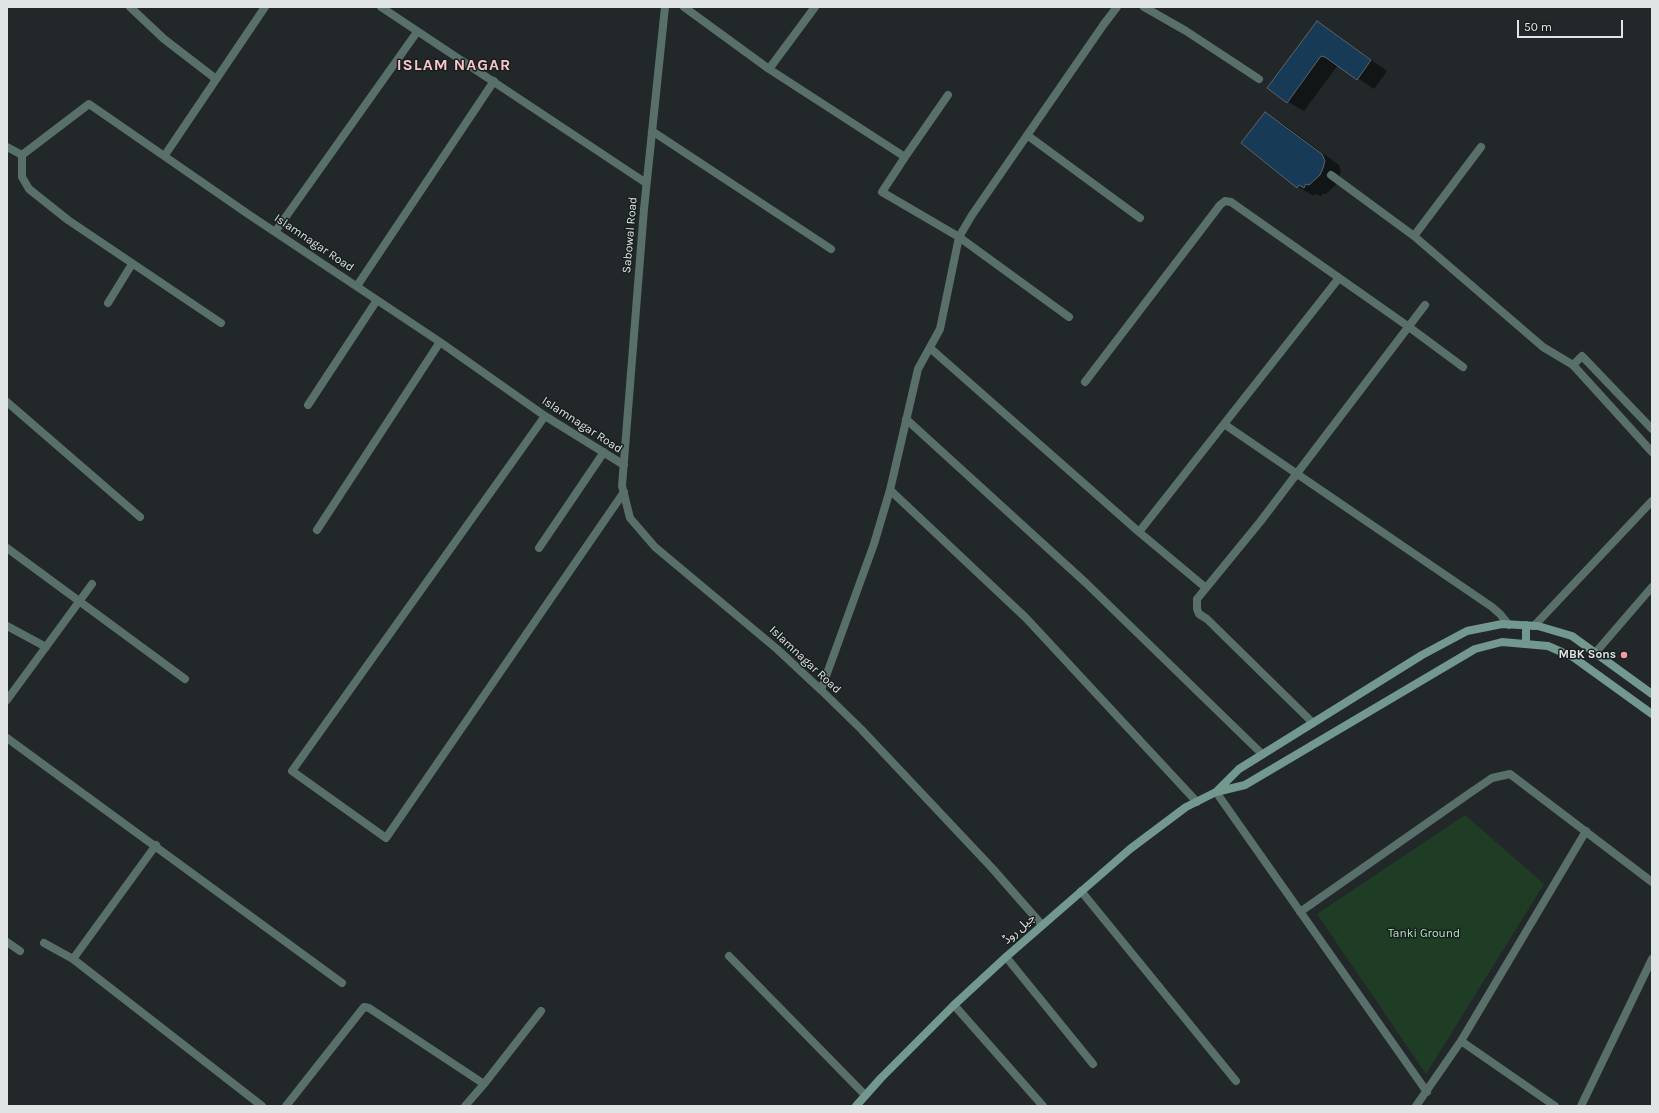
<!DOCTYPE html>
<meta charset="utf-8">
<style>
body{margin:0}
#map{position:relative;width:1659px;height:1113px;overflow:hidden;background:#222829;font-family:Karla,sans-serif}
canvas{display:block}
.frame{position:absolute;inset:0;border:8px solid #e0e4e4;pointer-events:none}
.scale{position:absolute;left:1517px;top:20px;width:106px;height:18px;box-sizing:border-box;border:2px solid #e0e4e4;border-top:0;padding-left:5px;font-size:12px;line-height:14px;white-space:nowrap;color:#e0e4e4;-webkit-text-stroke:3px #191f20;paint-order:stroke}
</style>
<div id="map">
<canvas width="1659" height="1113"></canvas>
<div class="frame"></div>
<div class="scale">50 m</div>
</div>
<script>
const context = document.querySelector('canvas').getContext('2d');
context.lineJoin = 'round';
function fillPath(path, color) { context.fillStyle = color; context.fill(path, 'evenodd'); }
const poly = rows => new Path2D(rows.map(r => 'M' + r).join(''));
function trace(path, color, width, dash) { context.strokeStyle = color; context.lineWidth = width; context.lineCap = dash ? 'butt' : 'round'; context.setLineDash(dash || []); context.stroke(path); }
function write(font, color, halo, rows, align = 'center') {
  context.font = font + ' Karla,"Noto Sans Arabic",sans-serif'; context.lineWidth = 3; context.setLineDash([]); context.textBaseline = 'middle'; context.strokeStyle = halo; context.fillStyle = color; for (const [text, x, y, turn = 0] of rows) {
    context.save(); context.translate(x, y); context.rotate((+turn || 0) * Math.PI / 180); context.textAlign = isNaN(turn) ? turn : align; if (halo) context.strokeText(text, 0, 0); context.fillText(text, 0, 0); context.restore();
  }
}
const green = poly([
 [1465,815,1544,884,1426,1074,1317,914]
]);
const shadow = poly([
 [1317,22,1333,32,1387,71,1374,89,1338,65,1304,111,1288,102],
 [1265,114,1282,123,1339,165,1341,171,1336,185,1326,194,1323,193,1321,196,1315,194,1314,196,1298,187]
]);
const building = poly([
 [1317,21,1371,60,1357,80,1325,57,1321,56,1287,103,1267,88,1317,21],
 [1265,112,1322,154,1325,161,1323,168,1320,175,1309,185,1306,184,1304,188,1299,185,1297,188,1241,143,1265,112]
]);
const street = poly([
 [130,7,164,39,216,79],
 [381,7,646,183],
 [665,7,644,209,622,486,630,518,655,547,777,649,821,690,861,729,992,868,1042,925],
 [684,7,769,69,815,7],
 [1144,7,1186,31,1259,79],
 [769,69,905,157,948,95],
 [652,131,831,249],
 [1027,135,1140,218],
 [7,147,22,155,89,104,248,214,440,342,545,416,624,465],
 [22,155,22,177,29,189,68,220,221,323],
 [165,155,265,7],
 [905,157,882,192,959,237,1069,317],
 [1331,175,1414,236,1543,347,1573,365,1652,452],
 [275,232,417,32],
 [1414,236,1481,147],
 [357,286,494,81],
 [108,303,132,264],
 [930,348,1139,532,1206,588],
 [1573,365,1582,356,1652,429],
 [1085,382,1220,205,1225,201,1231,202,1409,327,1463,367],
 [7,402,140,517],
 [308,405,377,300],
 [545,416,292,771,386,838,624,492],
 [906,419,1086,583,1262,754],
 [1224,424,1492,607,1500,614,1509,625],
 [890,490,1026,618,1197,802],
 [317,530,440,342],
 [1139,532,1339,278],
 [7,548,185,679],
 [539,548,604,452],
 [7,626,46,647],
 [1534,626,1652,501],
 [1596,652,1652,587],
 [821,690,874,544,890,490,918,369,940,329,959,237,972,215,1104,24,1117,7],
 [7,700,92,584],
 [1313,723,1207,619,1199,614,1197,609,1197,599,1260,522,1425,305],
 [7,738,342,983],
 [1216,792,1427,1092],
 [1081,891,1236,1081],
 [1300,912,1470,793,1492,778,1510,774,1652,882],
 [7,942,20,951],
 [44,943,73,959,262,1106],
 [729,956,865,1095],
 [1006,957,1093,1064],
 [73,959,156,845],
 [954,1005,1043,1106],
 [1461,1041,1555,1106],
 [286,1106,364,1007,369,1008,484,1084],
 [465,1106,484,1084,541,1011],
 [1416,1106,1461,1041,1586,831],
 [1581,1106,1652,959]
]);
const secondary = poly([
 [1526,643,1526,625],
 [1217,791,1239,769,1422,655,1467,631,1502,624,1538,626,1572,636,1652,694],
 [856,1106,881,1078,954,1005,1006,957,1130,849,1186,807,1216,792,1245,785,1475,649,1502,642,1548,646,1573,657,1652,714]
]);
const markers = [
 [1624,655,4,"#f49aa4"]
];
const streetNames = [
 ["Sabowal Road",630,235,-85],
 ["Islamnagar Road",314,243,34],
 ["Islamnagar Road",582,425,33],
 ["Islamnagar Road",805,660,43],
 ["جیل روڈ",1019,929,-42]
];
const poiNames = [
 ["MBK Sons",1616,655]
];
const parkNames = [
 ["Tanki Ground",1424,934]
];
const districtNames = [
 ["ISLAM NAGAR",454,65]
];
fillPath(green, '#1e3d24');
fillPath(shadow, '#0007');
fillPath(building, '#173b56');
trace(building, '#5e6367', 1);
trace(street, '#586f6a', 8);
trace(secondary, '#739890', 8);
for (const [x, y, r, color] of markers) { const dot = new Path2D(); dot.arc(x, y, r, 0, 2 * Math.PI); context.fillStyle = color; context.fill(dot); trace(dot, '#191f20', 1.5); }
write('12px', '#e0e4e4', '#191f20', streetNames);
write('bold 12px', '#e0e4e4', '#191f20', poiNames, 'right');
write('12px', '#ace8b4', '#191f20', parkNames);
context.letterSpacing = '1px';
write('bold 16px', '#fac6ca', '#191f20', districtNames);
context.letterSpacing = '0px';
</script>
